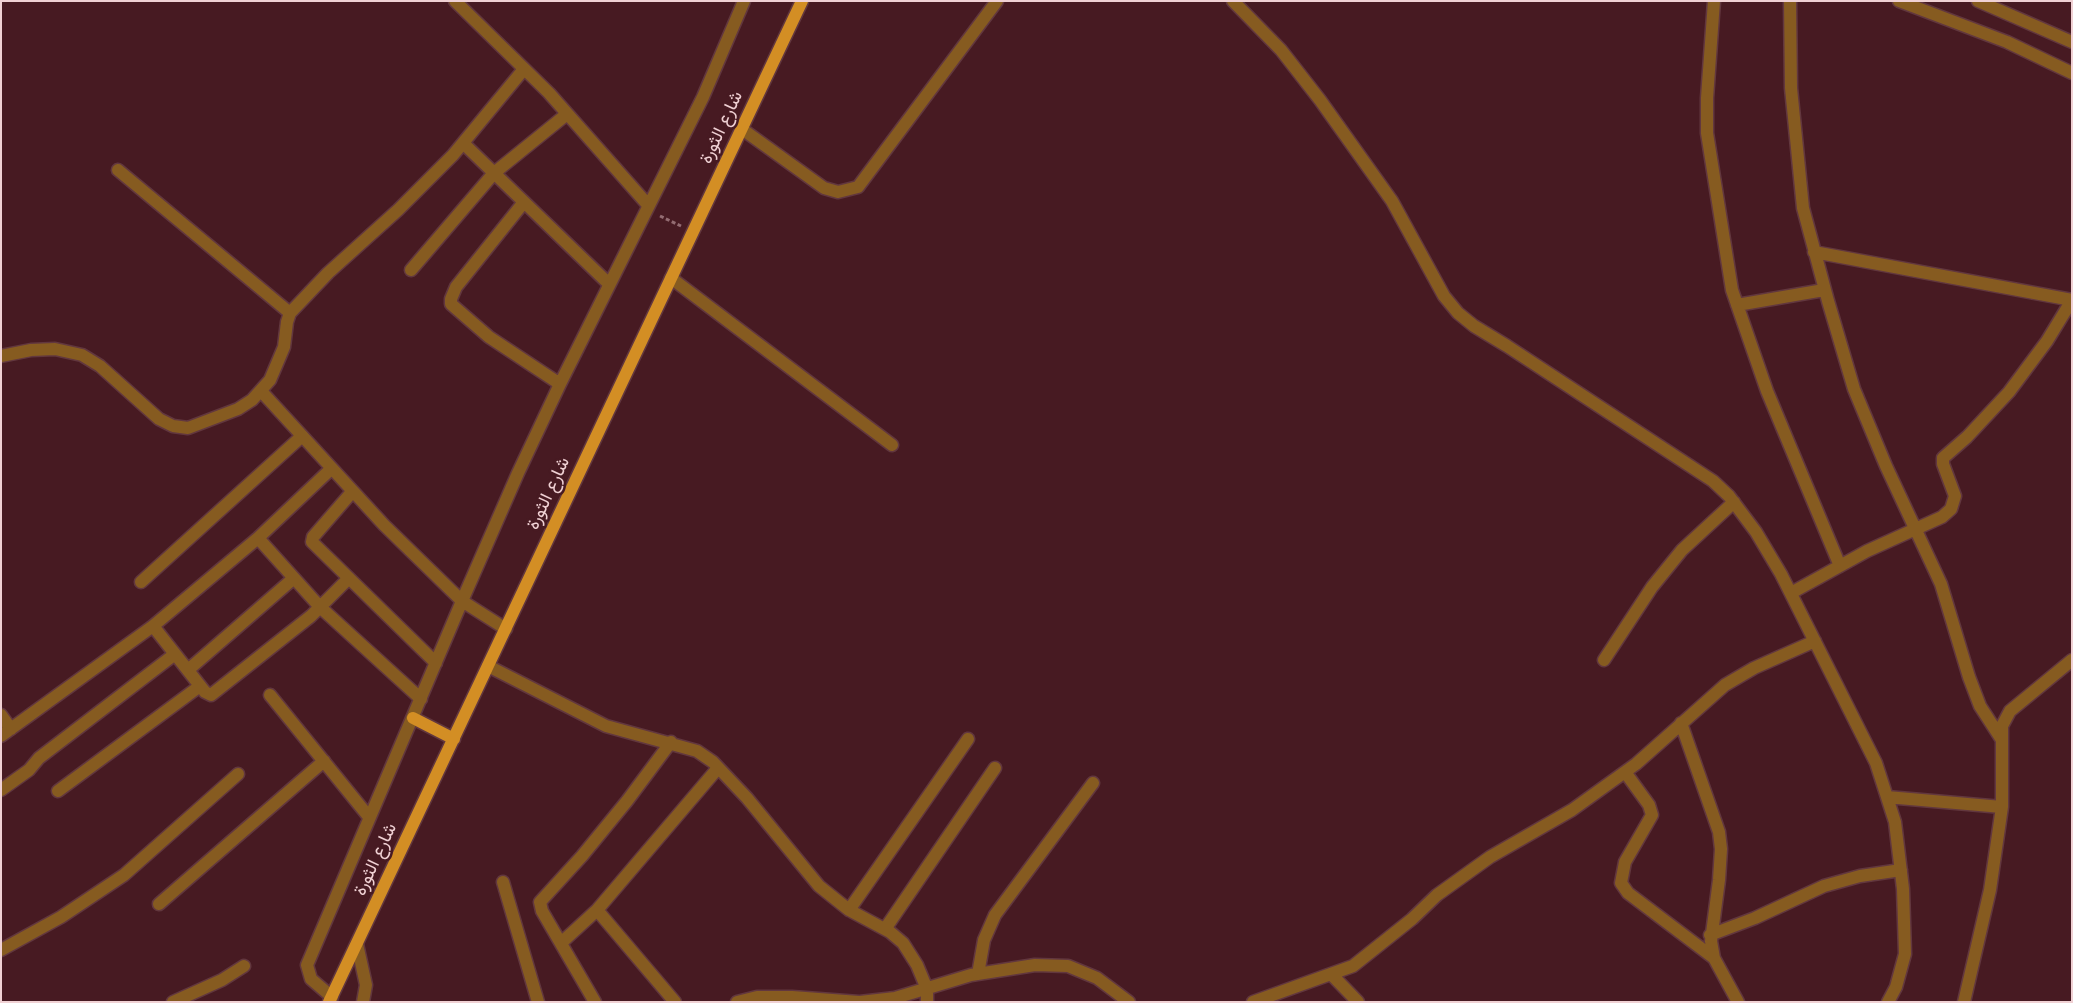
<!DOCTYPE html>
<meta charset="utf-8">
<style>
body{margin:0}
#map{position:relative;width:2073px;height:1003px;overflow:hidden;background:#471a22;font-family:Spectral,serif}
canvas{display:block}
.frame{position:absolute;inset:0;border:2px solid #f0d1d4;pointer-events:none}
</style>
<div id="map">
<canvas width="2073" height="1003"></canvas>
<div class="frame"></div>
</div>
<script>
const context = document.querySelector('canvas').getContext('2d');
context.lineJoin = 'round';
const poly = rows => new Path2D(rows.map(r => 'M' + r).join(''));
function trace(path, color, width, dash) { context.strokeStyle = color; context.lineWidth = width; context.lineCap = dash ? 'butt' : 'round'; context.setLineDash(dash || []); context.stroke(path); }
function write(font, color, halo, rows, align = 'center') {
  context.font = font + ' Spectral,Vazirmatn,serif'; context.lineWidth = 5; context.setLineDash([]); context.textBaseline = 'middle'; context.strokeStyle = halo; context.fillStyle = color; for (const [text, x, y, turn = 0] of rows) {
    context.save(); context.translate(x, y); context.rotate((+turn || 0) * Math.PI / 180); context.textAlign = isNaN(turn) ? turn : align; if (halo) context.strokeText(text, 0, 0); context.fillText(text, 0, 0); context.restore();
  }
}
const path = poly([
 [660,216,681,226]
]);
const street = poly([
 [455,1,549,93,648,205],
 [1233,1,1281,50,1320,100,1392,201,1444,296,1458,313,1474,326,1507,346,1713,481,1729,496,1756,532,1781,574,1876,763,1895,822,1903,889,1905,954,1896,987,1888,1002],
 [1714,1,1707,98,1707,133,1732,290,1767,391,1840,566],
 [1790,1,1791,88,1803,208,1828,301,1854,389,1886,466,1941,584,1969,677,1980,706,2002,740],
 [1899,1,2007,42,2072,73],
 [1978,1,2072,42],
 [742,129,824,188,838,192,858,187,997,1],
 [463,143,609,284],
 [118,170,290,313],
 [524,202,456,287,451,299,451,304,489,337,560,384],
 [1814,252,2072,300],
 [411,270,494,173,567,114],
 [671,278,892,445],
 [1737,305,1824,290],
 [1,356,31,350,55,349,82,355,100,366,159,419,173,426,188,428,238,409,252,400,270,380,284,347,287,322,290,313,328,273,398,210,453,155,524,69],
 [261,391,384,525,462,601,307,965,311,979,332,997],
 [352,492,313,537,312,542,436,663],
 [258,538,320,607,421,699],
 [141,582,301,437],
 [1791,593,1867,551,1942,517,1951,509,1955,496,1943,464,1943,458,1967,437,2009,392,2047,341,2072,300],
 [153,626,205,692,211,695,311,616,349,578],
 [506,629,462,601,518,473,560,384,703,97,744,1],
 [1604,660,1652,587,1682,550,1734,502],
 [488,666,606,726,697,751,713,762,747,798,819,886,849,910,890,932,903,943,917,965,927,989,927,1002],
 [188,670,294,578],
 [270,695,369,817],
 [1,715,11,729],
 [1681,723,1719,832,1721,849,1719,880,1711,941,1714,958,1738,1002],
 [1,736,153,626,258,538,331,469],
 [1625,772,1649,805,1652,815,1625,862,1621,883,1628,893,1714,958],
 [1,790,29,770,39,758,175,654],
 [58,791,200,686],
 [1887,797,2002,807],
 [503,882,538,1002],
 [159,904,324,761],
 [597,910,675,1002],
 [849,910,968,739],
 [885,929,995,768],
 [1710,935,1755,918,1824,886,1860,876,1901,870],
 [561,943,597,910,718,768],
 [357,944,366,985,363,1002],
 [1,950,61,917,124,875,238,774],
 [978,974,984,940,995,915,1093,783],
 [1332,975,1358,1002],
 [173,1002,222,980,244,966],
 [595,1002,542,911,540,902,582,856,627,801,671,742],
 [737,1002,757,997,792,997,859,1002],
 [860,1002,895,998,971,975,1035,965,1068,966,1097,978,1129,1002],
 [1253,1002,1353,966,1412,919,1437,895,1490,857,1572,810,1636,764,1725,685,1754,668,1815,641],
 [1964,1002,1990,890,2002,807,2002,726,2010,711,2072,660]
]);
const primary = poly([
 [413,718,454,739],
 [329,1002,802,1]
]);
const streetNames = [
 ["شارع الثورة",723,128,-65],
 ["شارع الثورة",550,494,-65],
 ["شارع الثورة",377,860,-65]
];
trace(street, '#62373e', 15);
trace(primary, '#62373e', 15);
trace(path, '#936c72', 3, [4, 2.5]);
trace(street, '#865b20', 12);
trace(primary, '#d38e24', 12);
write('18px', '#f0d1d4', '#471a22', streetNames);
</script>
